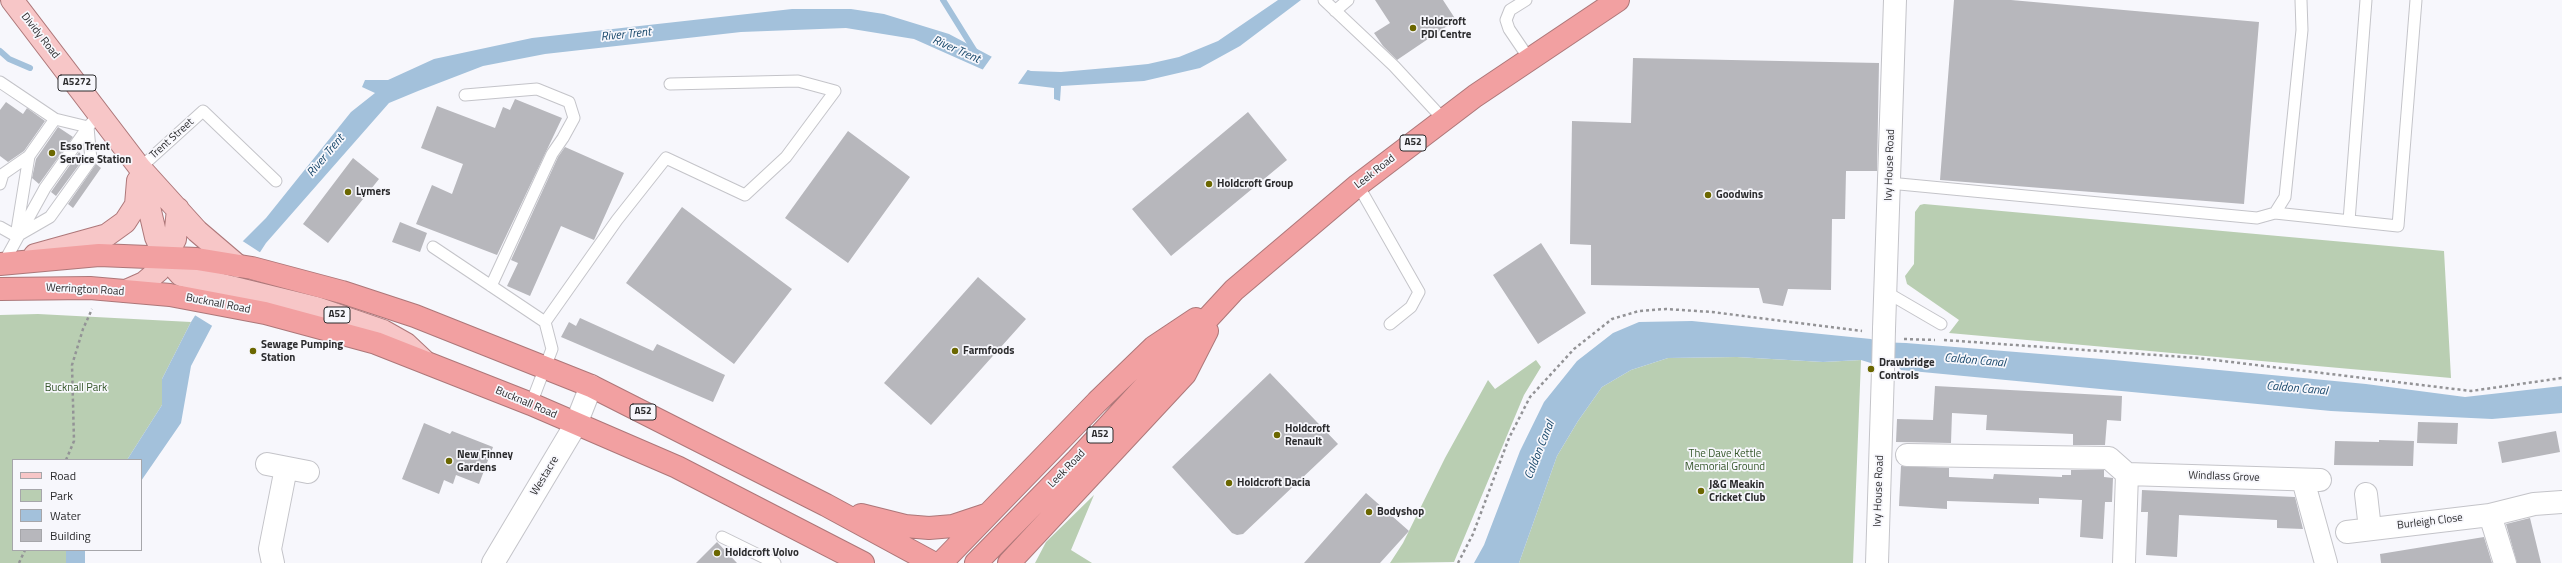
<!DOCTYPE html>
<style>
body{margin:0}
#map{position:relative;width:2562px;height:563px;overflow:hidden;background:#f7f7fc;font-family:"Titillium Web",sans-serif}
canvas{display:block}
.legend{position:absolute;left:12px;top:459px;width:130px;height:92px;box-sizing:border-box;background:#f7f7fc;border:1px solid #a6a6aa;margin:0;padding:5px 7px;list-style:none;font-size:12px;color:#2c2c2e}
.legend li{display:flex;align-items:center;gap:8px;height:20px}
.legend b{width:20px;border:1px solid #a6a6aa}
</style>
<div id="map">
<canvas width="2562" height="563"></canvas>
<ul class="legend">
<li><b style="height:5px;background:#f7c6c7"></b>Road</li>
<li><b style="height:11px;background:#b9ceb2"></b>Park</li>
<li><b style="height:11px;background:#a3c1db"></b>Water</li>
<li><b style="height:11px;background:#b7b7bc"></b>Building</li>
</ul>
</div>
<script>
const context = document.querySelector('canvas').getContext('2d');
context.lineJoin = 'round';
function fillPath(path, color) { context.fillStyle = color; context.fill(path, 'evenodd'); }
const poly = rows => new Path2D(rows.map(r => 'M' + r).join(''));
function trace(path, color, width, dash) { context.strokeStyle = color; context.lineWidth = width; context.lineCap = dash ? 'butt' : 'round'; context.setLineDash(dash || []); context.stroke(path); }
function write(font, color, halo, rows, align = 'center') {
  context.font = font + ' "Titillium Web",sans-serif'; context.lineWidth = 3.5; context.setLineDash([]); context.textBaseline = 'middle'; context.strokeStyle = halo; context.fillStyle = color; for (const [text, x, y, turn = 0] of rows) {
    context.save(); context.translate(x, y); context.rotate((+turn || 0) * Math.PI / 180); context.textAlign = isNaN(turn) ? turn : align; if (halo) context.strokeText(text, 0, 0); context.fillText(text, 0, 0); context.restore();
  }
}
const green = poly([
 [1924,204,2444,251,2451,378,1949,333,1959,320,1907,284,1905,276,1914,264,1915,212,1920,205],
 [38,314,191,322,162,379,162,405,127,460,13,460,13,550,66,550,66,563,0,563,0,315],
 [1737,357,1823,362,1861,360,1853,563,1519,563,1557,456,1578,421,1602,387,1631,370,1668,358],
 [1536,360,1541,367,1524,395,1454,562,1390,563,1403,543,1445,458,1488,380,1495,389],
 [1094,495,1071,550,1092,563,1035,563,1046,542]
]);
const water = poly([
 [1278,0,1301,0,1240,46,1200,68,1144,81,1061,86,1060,101,1054,99,1054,88,1013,83,914,39,846,28,741,32,545,54,483,66,418,91,389,103,266,243,212,326,191,366,181,423,141,481,141,460,127,460,162,405,162,379,191,322,240,244,266,218,351,112,375,93,362,87,365,80,388,80,434,59,532,38,792,9,851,9,884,14,949,34,996,59,1031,71,1061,72,1118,67,1148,64,1179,57,1218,41],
 [1692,321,1871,339,1877,342,1906,343,2114,360,2366,384,2465,397,2562,386,2562,413,2492,419,2408,415,2331,411,1901,370,1895,363,1876,360,1874,364,1861,360,1823,362,1737,357,1668,358,1631,370,1602,387,1578,421,1557,456,1519,563,1474,563,1484,545,1520,451,1544,402,1577,361,1613,333,1639,322],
 [66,550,85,550,85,563,66,563]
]);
const pier = poly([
 [993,55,1029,68,1017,85,981,72],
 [241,240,261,253,214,327,193,314]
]);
const stream = poly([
 [943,0,976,53],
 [0,51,9,59,30,68]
]);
const building = poly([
 [1375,0,1443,0,1456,20,1397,60,1383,46,1374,33,1390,23],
 [1954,0,2011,0,2259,22,2244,204,1940,180],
 [1633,58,1879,63,1877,171,1846,171,1845,219,1832,219,1831,290,1788,289,1783,306,1763,303,1759,288,1591,285,1591,245,1570,244,1572,121,1631,123],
 [515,99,562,118,497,255,416,224,432,185,452,194,463,164,421,148,437,106,495,128,503,107,510,110],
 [6,102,23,114,27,108,45,121,24,151,8,162,0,156,0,110],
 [1248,112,1287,160,1171,256,1132,209],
 [58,127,73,137,39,184,32,178,36,159],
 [848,131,910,177,848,263,785,218],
 [565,147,624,173,594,240,561,226,530,296,507,286,518,263,511,260,558,157],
 [79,152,84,158,56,196,51,192],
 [353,158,379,179,328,243,303,224],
 [96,164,101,168,73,208,68,204],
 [682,207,792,289,734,364,626,283],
 [400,222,427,233,420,252,392,242],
 [1541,243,1586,313,1538,344,1493,275],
 [978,277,1026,319,931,425,884,383],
 [580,318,653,351,657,344,725,375,713,402,561,337,569,322,576,326],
 [1270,373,1338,444,1243,534,1237,535,1232,533,1172,467],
 [1935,386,2122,396,2121,421,2107,420,2105,445,2073,445,2073,434,1986,430,1987,415,1952,413,1951,443,1896,442,1897,419,1933,420],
 [2418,422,2458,423,2457,444,2417,443],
 [424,423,450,434,452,431,493,447,479,484,456,475,453,484,444,480,439,494,402,479],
 [2556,431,2560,452,2502,463,2498,442],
 [2379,440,2414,441,2413,466,2334,465,2335,441,2379,442],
 [1901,466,1949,468,1949,477,1993,479,1994,474,2062,477,2062,475,2071,475,2071,470,2104,470,2104,477,2113,478,2112,502,2105,502,2103,539,2080,537,2082,500,2039,498,2039,504,1947,501,1947,509,1899,506],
 [2142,490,2295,497,2303,529,2277,528,2277,520,2179,515,2177,557,2146,555,2148,512,2141,512],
 [1366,493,1409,531,1380,563,1304,563],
 [2530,518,2541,563,2517,563,2506,524],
 [2484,537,2492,563,2381,563,2380,554],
 [717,542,737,563,696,563]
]);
const path = poly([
 [1904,339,1935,340],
 [1944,340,2198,358,2471,391,2562,378],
 [66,460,74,441,72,365,83,329,92,309],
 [19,563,25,550],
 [1458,563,1473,534,1509,438,1530,397,1574,349,1612,319,1639,311,1666,309,1712,312,1862,331]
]);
const lane = poly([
 [1324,0,1394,66,1444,120],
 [1526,0,1510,10,1506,20,1509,29,1530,60],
 [1335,11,1348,0],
 [0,82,55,119],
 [465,95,537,89,569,102,574,118,563,138,552,154,491,286],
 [140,168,203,111,276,181],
 [1889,183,2257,218,2275,213,2285,197,2302,30,2301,0],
 [0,184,3,174,29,156,55,119,88,127],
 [1358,185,1419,292,1411,307,1390,324],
 [2275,213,2398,226,2416,0],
 [2349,221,2366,0],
 [0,227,16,236],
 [17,230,29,156],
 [17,236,50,217,91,160,88,127],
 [433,247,545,322],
 [3,264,45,188,88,127,100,113],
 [1886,292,1941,324],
 [531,404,552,349,545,322,617,220,666,158,745,195,786,157,835,91,798,81,670,84],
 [722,537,775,563]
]);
const street = poly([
 [1884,329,1895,0],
 [1907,455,2109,458,2127,474],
 [267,464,308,472],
 [2127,474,2320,480],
 [2303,480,2326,563],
 [2366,494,2370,529],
 [2490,515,2505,563],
 [2347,532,2490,515,2534,504,2562,502],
 [273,563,270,549,286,468],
 [493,563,576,424,591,386],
 [1877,563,1883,370],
 [2124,563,2127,474]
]);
const primary = poly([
 [12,0,140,168,197,231,238,266],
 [140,168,156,237,165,257,181,275,316,308,383,331,406,344,423,360],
 [35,255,107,235,125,222,136,205,138,181],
 [126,291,144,283,158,271,175,239,178,209]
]);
const highway = poly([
 [0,264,99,255,197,259,252,268,342,292,415,316,591,386,826,505,933,563],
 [0,289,90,288,170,295,265,313,376,343,531,404,677,467,863,563],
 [861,515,905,526,929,528,953,526,986,515],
 [941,563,1097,402,1154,347,1196,319],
 [976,563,1077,460,1234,290,1358,185,1475,96,1618,0],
 [1009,563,1185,374,1207,331]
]);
const streetBridge = poly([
 [1883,370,1884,329]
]);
const markers = [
 [1413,28,4,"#6b6700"],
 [52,153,4,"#6b6700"],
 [1209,184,4,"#6b6700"],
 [348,192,4,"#6b6700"],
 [1708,195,4,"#6b6700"],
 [253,351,4,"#6b6700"],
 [955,351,4,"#6b6700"],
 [1871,369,4,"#6b6700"],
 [1277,435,4,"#6b6700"],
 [449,461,4,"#6b6700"],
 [1229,483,4,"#6b6700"],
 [1701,491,4,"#6b6700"],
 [1369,512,4,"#6b6700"],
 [717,553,4,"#6b6700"]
];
const shields = [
 [77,83,38],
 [1413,143,26],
 [337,315,26],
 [643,412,26],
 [1100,435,26]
];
const shieldNames = [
 ["A5272",77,83],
 ["A52",1413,143],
 ["A52",337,315],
 ["A52",643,412],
 ["A52",1100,435]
];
const poiNames = [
 ["Holdcroft",1421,22],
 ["PDI Centre",1421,35],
 ["Esso Trent",60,147],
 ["Service Station",60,160],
 ["Holdcroft Group",1217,184],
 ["Lymers",356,192],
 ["Goodwins",1716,195],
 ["Sewage Pumping",261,345],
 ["Station",261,358],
 ["Farmfoods",963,351],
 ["Drawbridge",1879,363],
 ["Controls",1879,376],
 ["Holdcroft",1285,429],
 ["Renault",1285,442],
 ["New Finney",457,455],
 ["Gardens",457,468],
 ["Holdcroft Dacia",1237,483],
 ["J&G Meakin",1709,485],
 ["Cricket Club",1709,498],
 ["Bodyshop",1377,512],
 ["Holdcroft Volvo",725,553]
];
const streetNames = [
 ["Dividy Road",40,36,52],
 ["Trent Street",172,139,-42],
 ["Ivy House Road",1890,165,-88],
 ["Leek Road",1375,172,-38],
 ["Werrington Road",85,290,3],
 ["Bucknall Road",218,304,11],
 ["Bucknall Road",526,403,23],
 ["Leek Road",1067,469,-46],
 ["Westacre",545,476,-59],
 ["Windlass Grove",2224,477,2],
 ["Ivy House Road",1879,491,-88],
 ["Burleigh Close",2430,522,-7]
];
const parkNames = [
 ["Bucknall Park",76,388],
 ["The Dave Kettle",1725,454],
 ["Memorial Ground",1725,467]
];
const waterNames = [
 ["River Trent",626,35,-6],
 ["River Trent",956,50,24],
 ["River Trent",326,156,-50],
 ["Caldon Canal",1975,361,5],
 ["Caldon Canal",2297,389,5],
 ["Caldon Canal",1540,450,-68]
];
fillPath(green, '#b9ceb2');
fillPath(water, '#a3c1db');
fillPath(pier, '#f7f7fc');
trace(stream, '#a3c1db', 6);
fillPath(building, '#b7b7bc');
trace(lane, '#c4c4c9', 13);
trace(street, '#c4c4c9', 24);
trace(primary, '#ad7779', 24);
trace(highway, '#ad7779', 24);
trace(path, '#939396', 2.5, [3, 3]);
trace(lane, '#fff', 11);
trace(street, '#fff', 22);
trace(primary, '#f7c6c7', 22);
trace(highway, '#f2a0a1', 22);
trace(streetBridge, '#c4c4c9', 24, []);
trace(streetBridge, '#fff', 22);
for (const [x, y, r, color] of markers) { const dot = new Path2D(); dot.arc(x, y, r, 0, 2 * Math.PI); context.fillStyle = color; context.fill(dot); trace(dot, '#f7f7fc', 1.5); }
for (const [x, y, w] of shields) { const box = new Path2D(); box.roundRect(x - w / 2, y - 8, w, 16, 3); context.fillStyle = '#f7f7fc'; context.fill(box); trace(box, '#2c2c2e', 1); }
write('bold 10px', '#2c2c2e', null, shieldNames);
write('bold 11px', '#2c2c2e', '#f7f7fc', poiNames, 'left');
write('11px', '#2c2c2e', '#f7f7fc', streetNames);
write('11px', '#36572b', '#f7f7fc', parkNames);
write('italic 12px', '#17476a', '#f7f7fc', waterNames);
</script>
